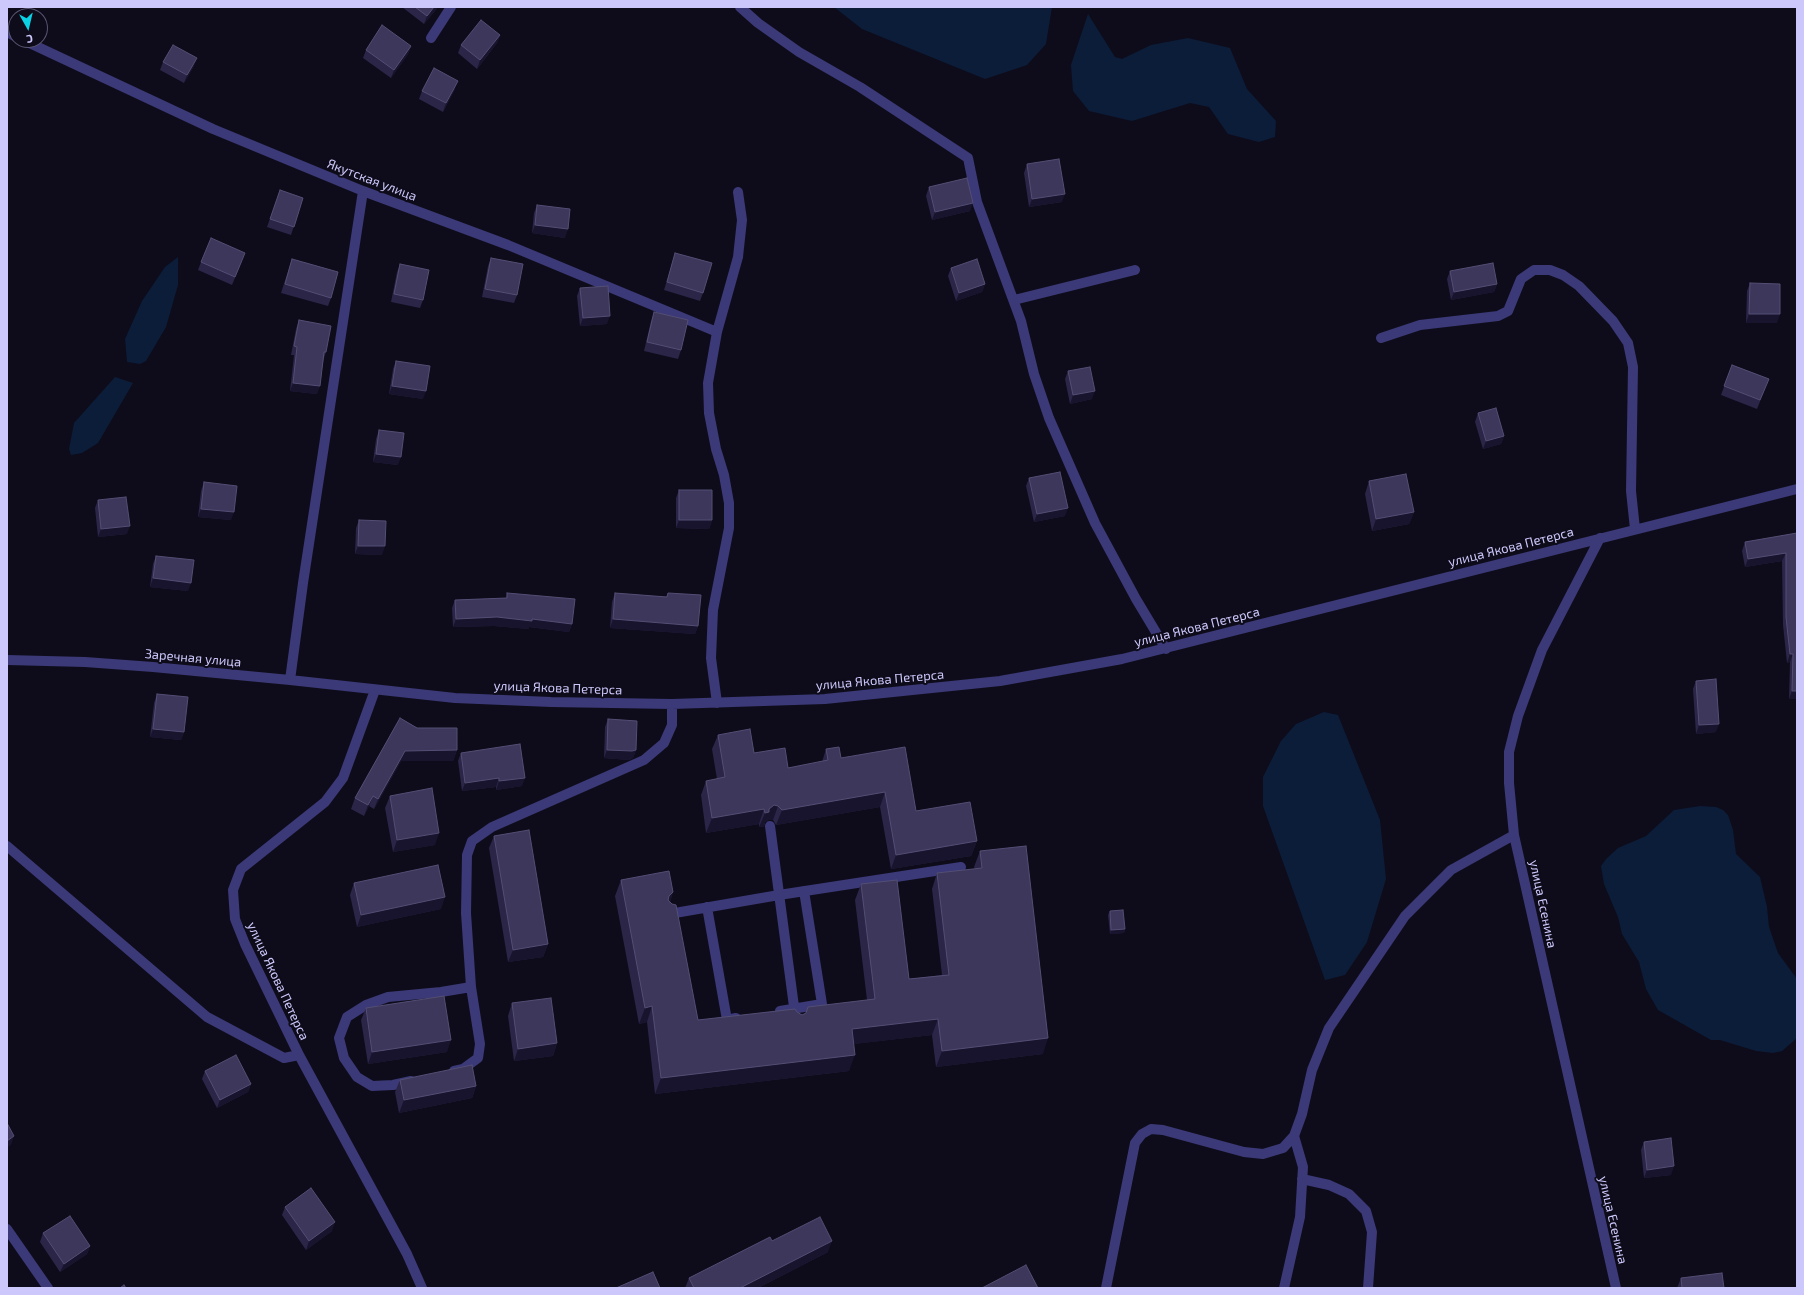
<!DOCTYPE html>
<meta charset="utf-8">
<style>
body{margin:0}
#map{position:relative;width:1804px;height:1295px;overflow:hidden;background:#0e0c1a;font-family:"Exo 2",sans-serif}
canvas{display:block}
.frame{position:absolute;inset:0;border:8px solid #cdc8fc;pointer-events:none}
.north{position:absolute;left:8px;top:8px;width:40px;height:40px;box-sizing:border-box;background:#0e0c1a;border:1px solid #5a5774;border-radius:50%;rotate:172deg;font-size:11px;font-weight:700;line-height:16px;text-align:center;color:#cdc8fc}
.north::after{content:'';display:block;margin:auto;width:14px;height:18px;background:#0bd1e5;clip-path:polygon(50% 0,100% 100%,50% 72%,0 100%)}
</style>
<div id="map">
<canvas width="1804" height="1295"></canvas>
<div class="frame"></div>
<div class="north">С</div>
</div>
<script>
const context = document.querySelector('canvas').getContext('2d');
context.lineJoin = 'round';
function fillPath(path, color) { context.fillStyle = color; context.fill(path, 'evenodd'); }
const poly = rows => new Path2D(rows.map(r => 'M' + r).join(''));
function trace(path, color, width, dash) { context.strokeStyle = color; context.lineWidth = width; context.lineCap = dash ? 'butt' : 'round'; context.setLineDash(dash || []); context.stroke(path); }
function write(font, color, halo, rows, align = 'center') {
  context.font = font + ' "Exo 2",sans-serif'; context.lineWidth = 4; context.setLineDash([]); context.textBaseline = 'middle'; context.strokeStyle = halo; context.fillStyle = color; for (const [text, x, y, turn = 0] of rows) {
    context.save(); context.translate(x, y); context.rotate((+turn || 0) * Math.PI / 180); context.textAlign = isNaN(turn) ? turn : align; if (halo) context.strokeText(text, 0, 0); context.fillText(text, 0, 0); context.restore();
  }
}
const water = poly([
 [834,7,1052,7,1046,44,1027,65,985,79,862,29],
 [1088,14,1115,57,1122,59,1151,45,1188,38,1230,48,1247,89,1276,121,1275,137,1259,142,1228,134,1209,107,1190,103,1132,121,1089,111,1073,91,1071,65],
 [178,257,178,285,166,327,146,361,140,364,127,362,125,339,142,301,165,267],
 [115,377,133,383,98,443,82,453,71,455,69,449,74,423],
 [1324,712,1338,715,1380,820,1386,879,1367,942,1345,975,1325,980,1263,806,1263,777,1281,741,1296,724],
 [1700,806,1716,807,1723,810,1728,815,1733,830,1736,854,1760,877,1767,907,1769,927,1778,953,1797,979,1797,1038,1782,1051,1773,1053,1756,1051,1720,1040,1711,1040,1658,1010,1646,989,1639,962,1622,934,1618,917,1604,884,1601,866,1606,859,1618,848,1646,836,1674,810]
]);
const minor = poly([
 [740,7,758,23,799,52,860,87,968,158,977,202,1021,321,1034,374,1049,418,1095,523,1136,599,1166,649],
 [7,32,16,37],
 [431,38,451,7],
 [23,40,213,129,363,191,508,245,717,332],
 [1014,300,1135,270],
 [1381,338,1420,325,1498,316,1508,311,1521,279,1534,270,1550,270,1563,275,1579,286,1613,321,1628,343,1633,367,1631,491,1635,529],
 [1600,538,1542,650,1518,716,1509,752,1509,783,1514,835,1616,1288],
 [7,660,85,662,153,667,290,680,455,698,551,702,672,704,825,699,1000,681,1122,659,1797,489],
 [290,680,303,583,363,191],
 [717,703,711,658,713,610,729,528,729,503,724,475,716,449,709,413,708,383,717,332,738,257,742,220,738,192],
 [770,826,795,1014],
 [7,846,207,1017,284,1058,299,1055,407,1254,422,1288],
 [707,907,727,1020,736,1018],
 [669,914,779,895,961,867],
 [780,1011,822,1004,804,891],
 [299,1055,245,944,235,919,233,890,241,869,325,802,343,778,375,690],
 [454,1071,463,1069,478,1058,480,1044,471,987,466,913,467,855,472,841,492,827,644,760,664,743,672,725,672,704],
 [411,1081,393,1085,372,1086,357,1077,344,1058,339,1038,347,1017,366,1005,388,997,441,992,471,987],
 [1302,1179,1329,1185,1349,1194,1366,1211,1372,1232,1368,1288],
 [7,1229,48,1288],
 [1106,1288,1135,1143,1142,1134,1151,1129,1163,1130,1244,1152,1263,1154,1283,1148,1294,1136,1302,1114,1312,1070,1329,1028,1405,916,1451,870,1514,835],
 [1284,1288,1300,1217,1303,1167,1294,1136]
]);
const wall = poly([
 [402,7,438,7,424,24],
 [500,35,497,43,477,69,458,53,461,45],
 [411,46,408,54,391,78,363,58,366,50],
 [163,62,194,66,184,83,160,70],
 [455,89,443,112,419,99,422,91],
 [1027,164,1062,202,1029,207,1024,173],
 [929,187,970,211,932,220,926,196],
 [280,190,303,198,291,235,267,227],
 [537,205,565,238,532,233,534,213],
 [675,253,703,293,700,301,664,290],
 [491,258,517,295,514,303,482,297,488,266],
 [292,259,331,298,328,306,281,293],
 [242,261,232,285,198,270,201,262],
 [400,264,423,300,420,308,391,302,397,272],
 [951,268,985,284,982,292,956,301,948,276],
 [1450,271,1497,284,1494,292,1451,300,1447,279],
 [1750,283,1777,323,1746,323,1747,291],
 [580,288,607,324,580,326,577,296],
 [654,312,681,350,678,359,644,351,651,321],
 [299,320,326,352,324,358,317,394,290,391,294,355,291,355,296,329],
 [396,361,423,399,389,394,393,369],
 [1732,365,1769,379,1757,409,1721,395],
 [1068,371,1092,399,1070,404,1065,379],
 [1478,413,1504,436,1501,444,1483,449,1475,422],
 [379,430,398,465,373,462,376,439],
 [1029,478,1065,516,1034,522,1026,486],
 [1369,481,1414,512,1409,524,1372,531,1365,494],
 [204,482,231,520,198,517,201,491],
 [679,490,712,520,709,529,676,528,676,498],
 [98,500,127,534,98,537,95,508],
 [359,520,382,555,355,554,356,528],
 [1797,533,1797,699,1789,699,1790,662,1787,663,1783,625,1782,561,1745,567,1742,551,1745,542],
 [156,556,188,591,150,587,153,564],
 [507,593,572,624,569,632,529,627,529,629,494,626,453,627,452,608,455,600,506,598],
 [615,593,666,597,668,593,698,626,695,634,610,628,612,602],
 [1696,681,1716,732,1696,734,1693,689],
 [157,694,184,732,181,740,150,737,154,703],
 [400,718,457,750,453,761,401,761,374,809,369,806,364,816,351,809,355,798],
 [608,719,636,750,633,758,629,760,604,758,605,727],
 [718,735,754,753,788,768,822,762,826,749,841,758,916,811,977,841,971,856,891,869,880,807,776,825,773,820,769,820,765,822,764,827,759,827,759,824,706,833,701,795,706,781,717,779,712,749],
 [461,753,522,786,496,790,496,787,462,791,458,761],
 [390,796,435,845,393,852,385,808],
 [494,836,548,944,543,957,508,962,489,848],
 [980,851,1043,1054,936,1067,932,1035,853,1044,849,1071,655,1094,647,1022,639,1024,615,896,621,880,673,892,670,902,698,1020,797,1012,802,1015,867,1000,855,900,861,884,909,979,942,975,932,889,937,873,975,869,974,867],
 [354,883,441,909,357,927,350,895],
 [1110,911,1125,929,1124,933,1110,934,1108,915],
 [512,1003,557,1043,553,1056,514,1061,508,1016],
 [366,1008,447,1052,368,1064,361,1020],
 [205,1071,251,1084,248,1092,217,1108,202,1079],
 [400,1080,476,1086,472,1098,399,1113,395,1092],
 [1644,1142,1671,1175,1644,1178,1641,1150],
 [285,1207,332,1231,306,1250,282,1215],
 [43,1233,90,1246,87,1254,60,1272,40,1242],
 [772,1241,828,1252,758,1288,685,1288,689,1278],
 [1681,1278,1724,1288,1677,1288]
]);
const shadedWall = poly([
 [434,7,438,7,424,24,427,16],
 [500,35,497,43,477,69,480,60],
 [411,46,408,54,391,78,394,70],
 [197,58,194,66,184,83,187,75],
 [458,81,455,89,443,112,446,103],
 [1065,194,1062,202,1029,207,1032,199],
 [973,203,970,211,932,220,935,212],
 [535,225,568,229,565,238,532,233],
 [985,284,982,292,956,301,959,293],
 [1497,284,1494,292,1451,300,1454,292],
 [1749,314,1780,314,1777,323,1746,323],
 [610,316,607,324,580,326,583,318],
 [293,383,320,386,317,394,290,391],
 [392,386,426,391,423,399,389,394],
 [1095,391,1092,399,1070,404,1073,395],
 [1504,436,1501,444,1483,449,1486,441],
 [376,454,401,457,398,465,373,462],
 [1068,508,1065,516,1034,522,1037,514],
 [201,509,234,512,231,520,198,517],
 [1414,512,1409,524,1372,531,1376,519],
 [679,520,712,520,709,529,676,528],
 [130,526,127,534,98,537,101,529],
 [358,546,385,546,382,555,355,554],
 [1786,553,1782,561,1745,567,1748,559],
 [153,578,191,583,188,591,150,587],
 [497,617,532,619,572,624,569,632,529,627,529,629,494,626,453,627,456,619],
 [613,619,698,626,695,634,610,628],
 [1790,654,1793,654,1790,662,1787,663],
 [1792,691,1797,691,1797,699,1789,699],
 [1719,724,1716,732,1696,734,1699,725],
 [153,729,184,732,181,740,150,737],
 [457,750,453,761,401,761,374,809,378,799,405,751],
 [607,750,636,750,633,758,629,760,604,758],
 [499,778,496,787,462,791,465,783],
 [525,778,522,786,496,790,499,781],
 [885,792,880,807,776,825,782,810],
 [373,796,369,806,364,816,368,805],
 [774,805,778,806,773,820,769,820,765,822,764,827,759,827,765,813],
 [764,809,759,824,706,833,712,818],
 [439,833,435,845,393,852,397,840],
 [977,841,971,856,891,869,896,855],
 [673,892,668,908,669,896],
 [445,897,441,909,357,927,361,915],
 [1125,929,1124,933,1110,934,1111,930],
 [548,944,543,957,508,962,513,950],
 [652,1006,647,1022,639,1024,645,1008],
 [938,1019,932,1035,846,1045,852,1029],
 [1048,1038,1043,1054,936,1067,942,1051],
 [451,1040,447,1052,368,1064,372,1052],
 [557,1043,553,1056,514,1061,518,1049],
 [855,1055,849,1071,655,1094,661,1078],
 [251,1084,248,1092,217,1108,220,1100],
 [476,1086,472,1098,399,1113,404,1100],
 [14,1136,11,1145,7,1147,7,1141],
 [1674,1166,1671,1175,1644,1178,1647,1170],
 [335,1222,332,1231,306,1250,309,1241],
 [832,1241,828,1252,758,1288,740,1288],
 [90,1246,87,1254,60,1272,64,1264]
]);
const building = poly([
 [415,7,434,7,427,16,415,7],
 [481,20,500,35,480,60,461,45,481,20],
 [382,25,411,46,394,70,366,50,382,25],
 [173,45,197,58,187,75,163,62,173,45],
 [434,68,458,81,446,103,422,91,434,68],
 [1059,159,1065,194,1032,199,1027,164,1059,159],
 [967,178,973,203,935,212,929,187,967,178],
 [280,190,303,198,294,227,270,219,280,190],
 [537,205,570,209,568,229,535,225,537,205],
 [211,238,245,253,235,277,201,262,211,238],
 [675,253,712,263,703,293,667,282,675,253],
 [491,258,523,264,517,295,485,289,491,258],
 [292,259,338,272,331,298,285,284,292,259],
 [977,259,985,284,959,293,951,268,977,259],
 [1493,263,1497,284,1454,292,1450,271,1493,263],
 [400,264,429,270,423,300,394,294,400,264],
 [1750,283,1780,284,1780,314,1749,314,1750,283],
 [608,286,610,316,583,318,580,288,608,286],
 [654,312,688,320,681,350,647,342,654,312],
 [299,320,331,326,326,352,324,352,320,386,293,383,297,347,294,346,299,320],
 [396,361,430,366,426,391,392,386,396,361],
 [1732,365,1769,379,1760,400,1724,386,1732,365],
 [1090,367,1095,391,1073,395,1068,371,1090,367],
 [1496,408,1504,436,1486,441,1478,413,1496,408],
 [379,430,404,433,401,457,376,454,379,430],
 [1060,472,1068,508,1037,514,1029,478,1060,472],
 [1406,474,1414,512,1376,519,1369,481,1406,474],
 [204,482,237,486,234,512,201,509,204,482],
 [679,490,712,490,712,520,679,520,679,490],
 [126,497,130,526,101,529,98,500,126,497],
 [359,520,386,521,385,546,358,546,359,520],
 [1797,533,1797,691,1792,691,1793,654,1790,654,1786,617,1786,553,1748,559,1745,542,1797,533],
 [156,556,194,560,191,583,153,578,156,556],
 [507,593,575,599,572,624,532,619,532,621,497,617,456,619,455,600,507,598,507,593],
 [615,593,667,597,668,593,701,595,698,626,613,619,615,593],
 [1716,679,1719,724,1699,725,1696,681,1716,679],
 [157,694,188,697,184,732,153,729,157,694],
 [400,718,417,728,457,728,457,750,405,751,378,799,373,796,368,805,355,798,400,718],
 [608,719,637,721,636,750,632,751,607,750,608,719],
 [750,729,754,753,785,748,788,768,828,760,826,749,839,747,841,758,905,747,916,811,970,802,977,841,896,855,885,792,782,810,778,806,774,805,769,809,769,812,765,813,764,809,712,818,706,781,725,777,718,735,750,729],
 [520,744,525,778,499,781,499,778,465,783,461,753,520,744],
 [432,788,439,833,397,840,390,796,432,788],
 [529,830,548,944,513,950,494,836,529,830],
 [1026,846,1048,1038,942,1051,938,1019,852,1029,855,1055,661,1078,652,1006,645,1008,621,880,669,871,673,892,669,896,668,900,672,904,676,905,698,1020,795,1009,797,1012,802,1015,806,1013,808,1007,875,999,861,884,897,880,909,979,949,975,937,873,982,868,980,851,1026,846],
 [438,865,445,897,361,915,354,883,438,865],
 [1123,910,1125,929,1111,930,1110,911,1123,910],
 [444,996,451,1040,372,1052,366,1008,444,996],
 [551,998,557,1043,518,1049,512,1003,551,998],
 [236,1055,251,1084,220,1100,205,1071,236,1055],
 [472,1065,476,1086,404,1100,400,1080,472,1065],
 [7,1123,14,1136,7,1141,7,1123],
 [1671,1138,1674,1166,1647,1170,1644,1142,1671,1138],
 [311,1188,335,1222,309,1241,285,1207,311,1188],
 [70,1216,90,1246,64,1264,43,1233,70,1216],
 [820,1217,832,1241,740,1288,694,1288,689,1278,770,1237,772,1241,820,1217],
 [1026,1265,1038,1288,982,1288,1026,1265],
 [653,1272,660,1288,616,1288,653,1272],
 [1722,1273,1724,1288,1682,1288,1681,1278,1722,1273],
 [124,1285,126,1288,120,1288,124,1285]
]);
const streetNames = [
 ["Якутская улица",372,180,21],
 ["улица Якова Петерса",1511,547,-14],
 ["улица Якова Петерса",1197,627,-14],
 ["Заречная улица",193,658,5],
 ["улица Якова Петерса",880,680,-5],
 ["улица Якова Петерса",558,688,2],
 ["улица Есенина",1543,904,78],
 ["улица Якова Петерса",278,981,65],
 ["улица Есенина",1613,1220,77]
];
fillPath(water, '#0c1d39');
trace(minor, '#3b3977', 10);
fillPath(wall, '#2b2548');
fillPath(shadedWall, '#18142d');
fillPath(building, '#3d375b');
trace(building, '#534e74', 1);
write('13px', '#cdc8fc', '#0e0c1a', streetNames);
</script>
